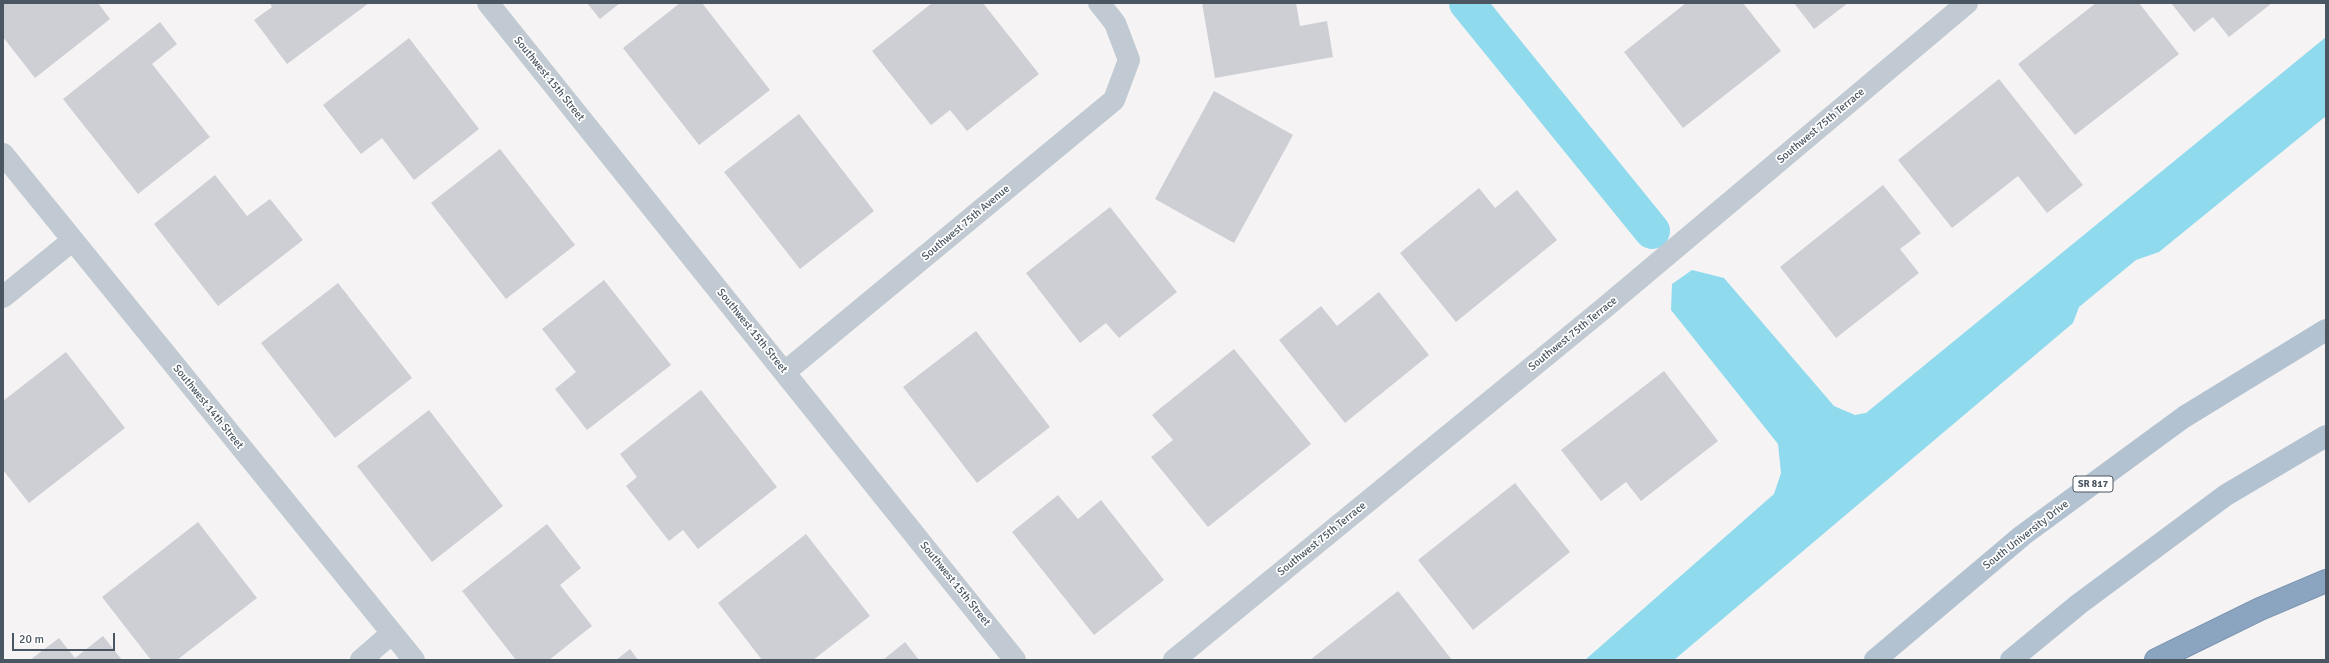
<!DOCTYPE html>
<style>
body{margin:0}
#map{position:relative;width:2329px;height:663px;overflow:hidden;background:#f5f3f3;font-family:Signika,sans-serif}
canvas{display:block}
.frame{position:absolute;inset:0;border:4px solid #4a5661;pointer-events:none}
.scale{position:absolute;left:12px;top:633px;width:103px;height:18px;box-sizing:border-box;border:2px solid #4a5661;border-top:0;padding-left:5px;font-size:12px;line-height:14px;white-space:nowrap;color:#4a5661;-webkit-text-stroke:3px #fff;paint-order:stroke}
</style>
<div id="map">
<canvas width="2329" height="663"></canvas>
<div class="frame"></div>
<div class="scale">20 m</div>
</div>
<script>
const context = document.querySelector('canvas').getContext('2d');
context.lineJoin = 'round';
function fillPath(path, color) { context.fillStyle = color; context.fill(path, 'evenodd'); }
const poly = rows => new Path2D(rows.map(r => 'M' + r).join(''));
function trace(path, color, width, dash) { context.strokeStyle = color; context.lineWidth = width; context.lineCap = dash ? 'butt' : 'round'; context.setLineDash(dash || []); context.stroke(path); }
function write(font, color, halo, rows, align = 'center') {
  context.font = font + ' Signika,sans-serif'; context.lineWidth = 3.5; context.setLineDash([]); context.textBaseline = 'middle'; context.strokeStyle = halo; context.fillStyle = color; for (const [text, x, y, turn = 0] of rows) {
    context.save(); context.translate(x, y); context.rotate((+turn || 0) * Math.PI / 180); context.textAlign = isNaN(turn) ? turn : align; if (halo) context.strokeText(text, 0, 0); context.fillText(text, 0, 0); context.restore();
  }
}
const water = poly([
 [2326,37,2326,116,2159,252,2136,260,2079,307,2073,323,1674,660,1585,660,1774,494,1781,473,1778,444,1671,310,1672,284,1692,270,1724,278,1834,406,1855,415,1866,413]
]);
const canal = poly([
 [1467,3,1652,231]
]);
const building = poly([
 [3,3,98,3,110,19,35,78,3,37],
 [270,3,369,3,287,64,254,20,272,7],
 [587,3,620,3,600,19],
 [680,3,702,3,770,90,699,145,623,48],
 [932,3,983,3,1039,74,967,131,950,110,931,125,872,51],
 [1202,3,1296,3,1300,26,1327,21,1333,57,1215,78],
 [1686,3,1743,3,1781,51,1683,128,1624,52],
 [1794,3,1848,3,1814,29],
 [2096,3,2139,3,2179,54,2075,135,2018,64],
 [2171,3,2272,3,2229,37,2213,17,2194,32],
 [160,22,177,44,152,64,210,137,138,194,63,99],
 [409,38,479,129,414,180,382,138,361,154,323,105],
 [1999,79,2083,185,2047,213,2018,176,1952,228,1898,160],
 [1214,91,1293,135,1234,243,1155,199],
 [799,114,874,211,800,269,724,172],
 [500,149,575,245,506,299,431,203],
 [215,175,247,216,270,199,303,240,218,306,154,224],
 [1883,185,1921,233,1900,249,1919,273,1836,338,1780,267],
 [1479,188,1495,208,1517,190,1557,240,1456,322,1400,253],
 [1110,207,1177,292,1119,338,1106,323,1080,343,1026,273],
 [604,280,671,365,587,430,555,389,576,372,542,329],
 [338,283,412,378,335,438,261,343],
 [1379,292,1429,355,1345,423,1279,340,1321,306,1337,326],
 [976,331,1050,427,977,483,903,387],
 [1234,349,1311,444,1208,527,1151,457,1173,440,1152,415],
 [66,352,125,428,29,503,3,470,3,401],
 [1664,371,1718,441,1641,501,1626,482,1601,501,1561,450],
 [701,390,777,487,698,549,683,530,669,541,626,486,637,477,620,454],
 [429,410,503,506,432,562,357,466],
 [1515,483,1570,552,1473,630,1418,560],
 [1058,495,1078,519,1101,500,1164,580,1094,635,1012,532],
 [198,522,257,598,177,660,151,660,102,597],
 [547,524,581,568,560,585,592,626,549,660,516,660,462,591],
 [806,534,870,616,813,660,762,660,718,603],
 [1398,591,1452,660,1310,660],
 [103,636,122,660,30,660,59,638,75,658],
 [905,642,919,660,883,660],
 [630,649,638,660,616,660]
]);
const minor = poly([
 [488,3,1015,660],
 [3,154,414,660],
 [3,297,73,240],
 [785,372,1114,100,1129,60,1115,23,1099,3],
 [361,660,392,633],
 [1174,660,1603,309,1967,3]
]);
const major = poly([
 [1875,660,2023,535,2184,417,2326,330],
 [2011,660,2079,604,2226,495,2326,436]
]);
const highway = poly([
 [2156,660,2260,609,2326,581]
]);
const shields = [
 [2093,484,40]
];
const shieldNames = [
 ["SR 817",2093,484]
];
const streetNames = [
 ["Southwest 15th Street",549,79,51],
 ["Southwest 75th Terrace",1821,126,-40],
 ["Southwest 75th Avenue",966,223,-40],
 ["Southwest 15th Street",752,331,51],
 ["Southwest 75th Terrace",1573,334,-39],
 ["Southwest 14th Street",208,407,51],
 ["South University Drive",2026,535,-38],
 ["Southwest 75th Terrace",1322,539,-39],
 ["Southwest 15th Street",955,584,51]
];
fillPath(water, '#90daee');
trace(canal, '#90daee', 36);
fillPath(building, '#cdcfd5');
trace(highway, '#7690ad', 24);
trace(minor, '#c1cad2', 22);
trace(major, '#b3c2d1', 22);
trace(highway, '#8ba5c1', 22);
for (const [x, y, w] of shields) { const box = new Path2D(); box.roundRect(x - w / 2, y - 8, w, 16, 3); context.fillStyle = '#fff'; context.fill(box); trace(box, '#4a5661', 1); }
write('bold 10px', '#4a5661', null, shieldNames);
write('11px', '#4a5661', '#fff', streetNames);
</script>
